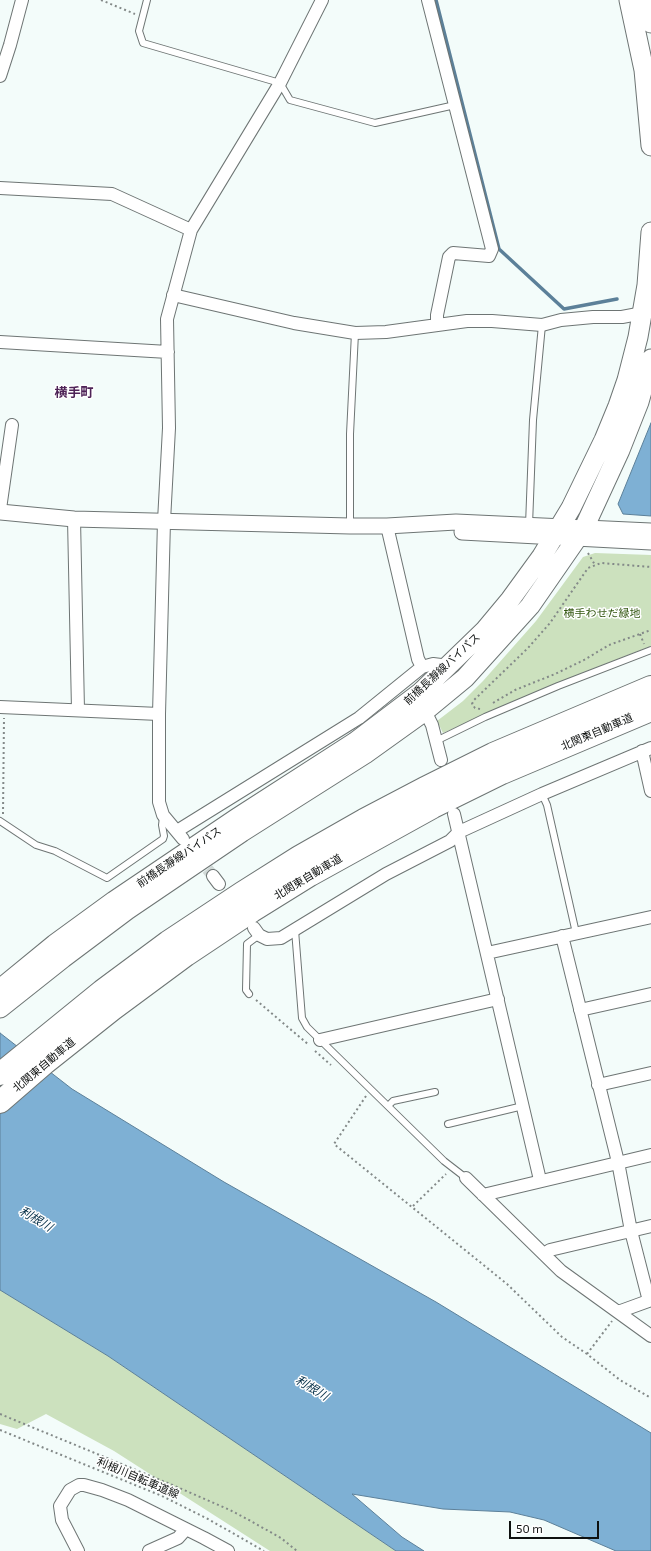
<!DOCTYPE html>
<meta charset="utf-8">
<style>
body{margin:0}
#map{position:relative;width:651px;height:1551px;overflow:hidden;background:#f3fcfa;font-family:"Exo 2",sans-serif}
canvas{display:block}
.scale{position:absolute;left:509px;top:1521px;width:90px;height:18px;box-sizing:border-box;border:2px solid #0e1110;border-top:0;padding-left:5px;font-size:12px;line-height:14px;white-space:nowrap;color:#0e1110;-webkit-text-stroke:3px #fff;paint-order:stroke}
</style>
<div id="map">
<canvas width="651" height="1551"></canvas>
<div class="scale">50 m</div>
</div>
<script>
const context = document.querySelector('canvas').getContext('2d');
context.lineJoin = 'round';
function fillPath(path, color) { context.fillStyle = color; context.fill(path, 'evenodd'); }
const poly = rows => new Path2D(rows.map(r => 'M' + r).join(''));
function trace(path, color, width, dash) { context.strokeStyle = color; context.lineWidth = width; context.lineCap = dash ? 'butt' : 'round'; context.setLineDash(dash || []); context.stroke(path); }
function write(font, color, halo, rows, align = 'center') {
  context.font = font + ' "Exo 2","Noto Sans JP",sans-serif'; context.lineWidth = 3; context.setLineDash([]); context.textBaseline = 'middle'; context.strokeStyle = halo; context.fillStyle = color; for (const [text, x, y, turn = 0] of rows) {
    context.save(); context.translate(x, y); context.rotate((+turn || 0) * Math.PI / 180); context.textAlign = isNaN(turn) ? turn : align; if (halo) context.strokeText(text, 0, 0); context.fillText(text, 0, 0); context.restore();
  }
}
const green = poly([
 [595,553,651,555,651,646,549,686,443,733,437,721,463,701,483,681,536,621,583,557],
 [0,1290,108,1356,396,1551,270,1551,114,1451,46,1414,17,1429,0,1424]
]);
const water = poly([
 [651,423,651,516,623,514,618,504,651,423],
 [0,1033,72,1089,224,1182,436,1302,651,1433,651,1551,616,1551,544,1520,510,1512,443,1509,352,1494,402,1537,424,1551,396,1551,108,1356,0,1290,0,1033]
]);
const stream = poly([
 [436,0,499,249,564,309,617,299]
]);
const minorTunnel = poly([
 [196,855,213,876]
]);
const path = poly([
 [101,0,135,14],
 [588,553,595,565],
 [640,634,644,644],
 [493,703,515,690,555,674,584,660,609,645,651,630],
 [480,709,475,708,472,704,474,700,528,648,550,623,588,568,601,563,651,567],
 [3,814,4,718],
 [256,1000,309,1045],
 [315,1051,331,1065],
 [366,1096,334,1144,507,1284,562,1337,587,1354,620,1380,651,1398],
 [413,1206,446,1174],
 [587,1354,612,1321],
 [0,1414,175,1486,230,1510,247,1519,281,1538,297,1551],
 [0,1430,162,1496,208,1519,264,1551]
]);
const service = poly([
 [147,0,139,31,143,43,280,83,290,100,375,123,455,105],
 [350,525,350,434,355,333],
 [529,525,533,420,542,325],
 [436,741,485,717,558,686,651,650],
 [542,794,547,805,576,933],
 [0,821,36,845,55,851,107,878,163,839,164,836,162,825,163,817],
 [295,930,302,1018,307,1027,444,1161,466,1178],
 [249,994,246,990,247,944,259,935],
 [388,1106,393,1101,435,1092],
 [448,1124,523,1106]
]);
const minor = poly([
 [428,0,492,249,489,256,453,253,449,257,437,315,437,325],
 [0,76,10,45,22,0],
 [0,188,112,194,191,230],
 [173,295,294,323,355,333,386,332,467,321,492,321,542,325,561,320,593,317,622,317,643,313],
 [0,342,168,352],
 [0,509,12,425],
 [74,519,78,710],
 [387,526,418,659,422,667],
 [0,707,159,714],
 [425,711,432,725,441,760],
 [642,751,651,791],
 [454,814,540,1180],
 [177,831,359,718,422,667,433,664,449,666],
 [183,839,163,815,159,802,159,714,164,521,169,428,167,319,191,230,280,83,322,0],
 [213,876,219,884],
 [254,928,259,935,267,939,281,938,386,874,450,841,459,832,542,794,651,748],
 [562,936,618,1162,631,1231,649,1301],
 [487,953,651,917],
 [580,1010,651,994],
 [320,1040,498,999],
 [598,1085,651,1073],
 [466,1178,561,1271,651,1336],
 [483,1195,651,1155],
 [544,1254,550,1250,651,1226],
 [618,1312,651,1300],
 [78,1551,62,1520,60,1506,70,1490,79,1485,84,1485,102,1490,128,1500,204,1538,228,1551],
 [149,1551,178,1538,186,1529]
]);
const tertiary = poly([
 [0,512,74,519,350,526,387,526,456,522,651,531],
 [462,532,651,542]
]);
const primary = poly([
 [629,0,644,70,651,146],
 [645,0,651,23],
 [0,989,55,944,114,901,237,818,355,742,421,692,485,630,510,600,542,556,571,508,604,440,618,406,627,380,638,337,647,285,651,232],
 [0,1008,63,958,127,910,242,832,365,754,425,711,465,678,530,606,584,528,620,450,639,402,651,359]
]);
const motorway = poly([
 [0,1074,102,991,168,942,242,893,299,857,364,820,425,788,493,754,651,687],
 [0,1102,45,1063,113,1009,186,955,252,911,310,875,433,807,502,773,651,710]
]);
const parkNames = [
 ["横手わせだ緑地",602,613]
];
const streetNames = [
 ["前橋長瀞線バイパス",442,669,-43],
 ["北関東自動車道",597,732,-23],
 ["前橋長瀞線バイパス",179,857,-34],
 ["北関東自動車道",308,877,-31],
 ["北関東自動車道",44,1065,-40],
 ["利根川自転車道線",138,1478,23]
];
const waterNames = [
 ["利根川",36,1219,31],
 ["利根川",312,1388,31]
];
const quarterNames = [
 ["横手町",74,393]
];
fillPath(green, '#cce1be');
fillPath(water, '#7eb0d4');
trace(water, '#5c8099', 1);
trace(stream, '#5c8099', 3.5);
trace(minorTunnel, '#d1d9d7', 12, [12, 6]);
trace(service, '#6e7574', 8);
trace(minor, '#6e7574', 14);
trace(tertiary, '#6e7574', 17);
trace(primary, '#6e7574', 21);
trace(motorway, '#6e7574', 24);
trace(path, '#838988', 2, [2, 3]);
trace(service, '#fff', 6);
trace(minor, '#fff', 12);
trace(tertiary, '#fff', 15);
trace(primary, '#fff', 19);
trace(motorway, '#fff', 22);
write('11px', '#335711', '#fff', parkNames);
write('11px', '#0e1110', '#fff', streetNames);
write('italic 12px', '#063049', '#fff', waterNames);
write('bold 13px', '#4e2357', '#fff', quarterNames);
</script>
